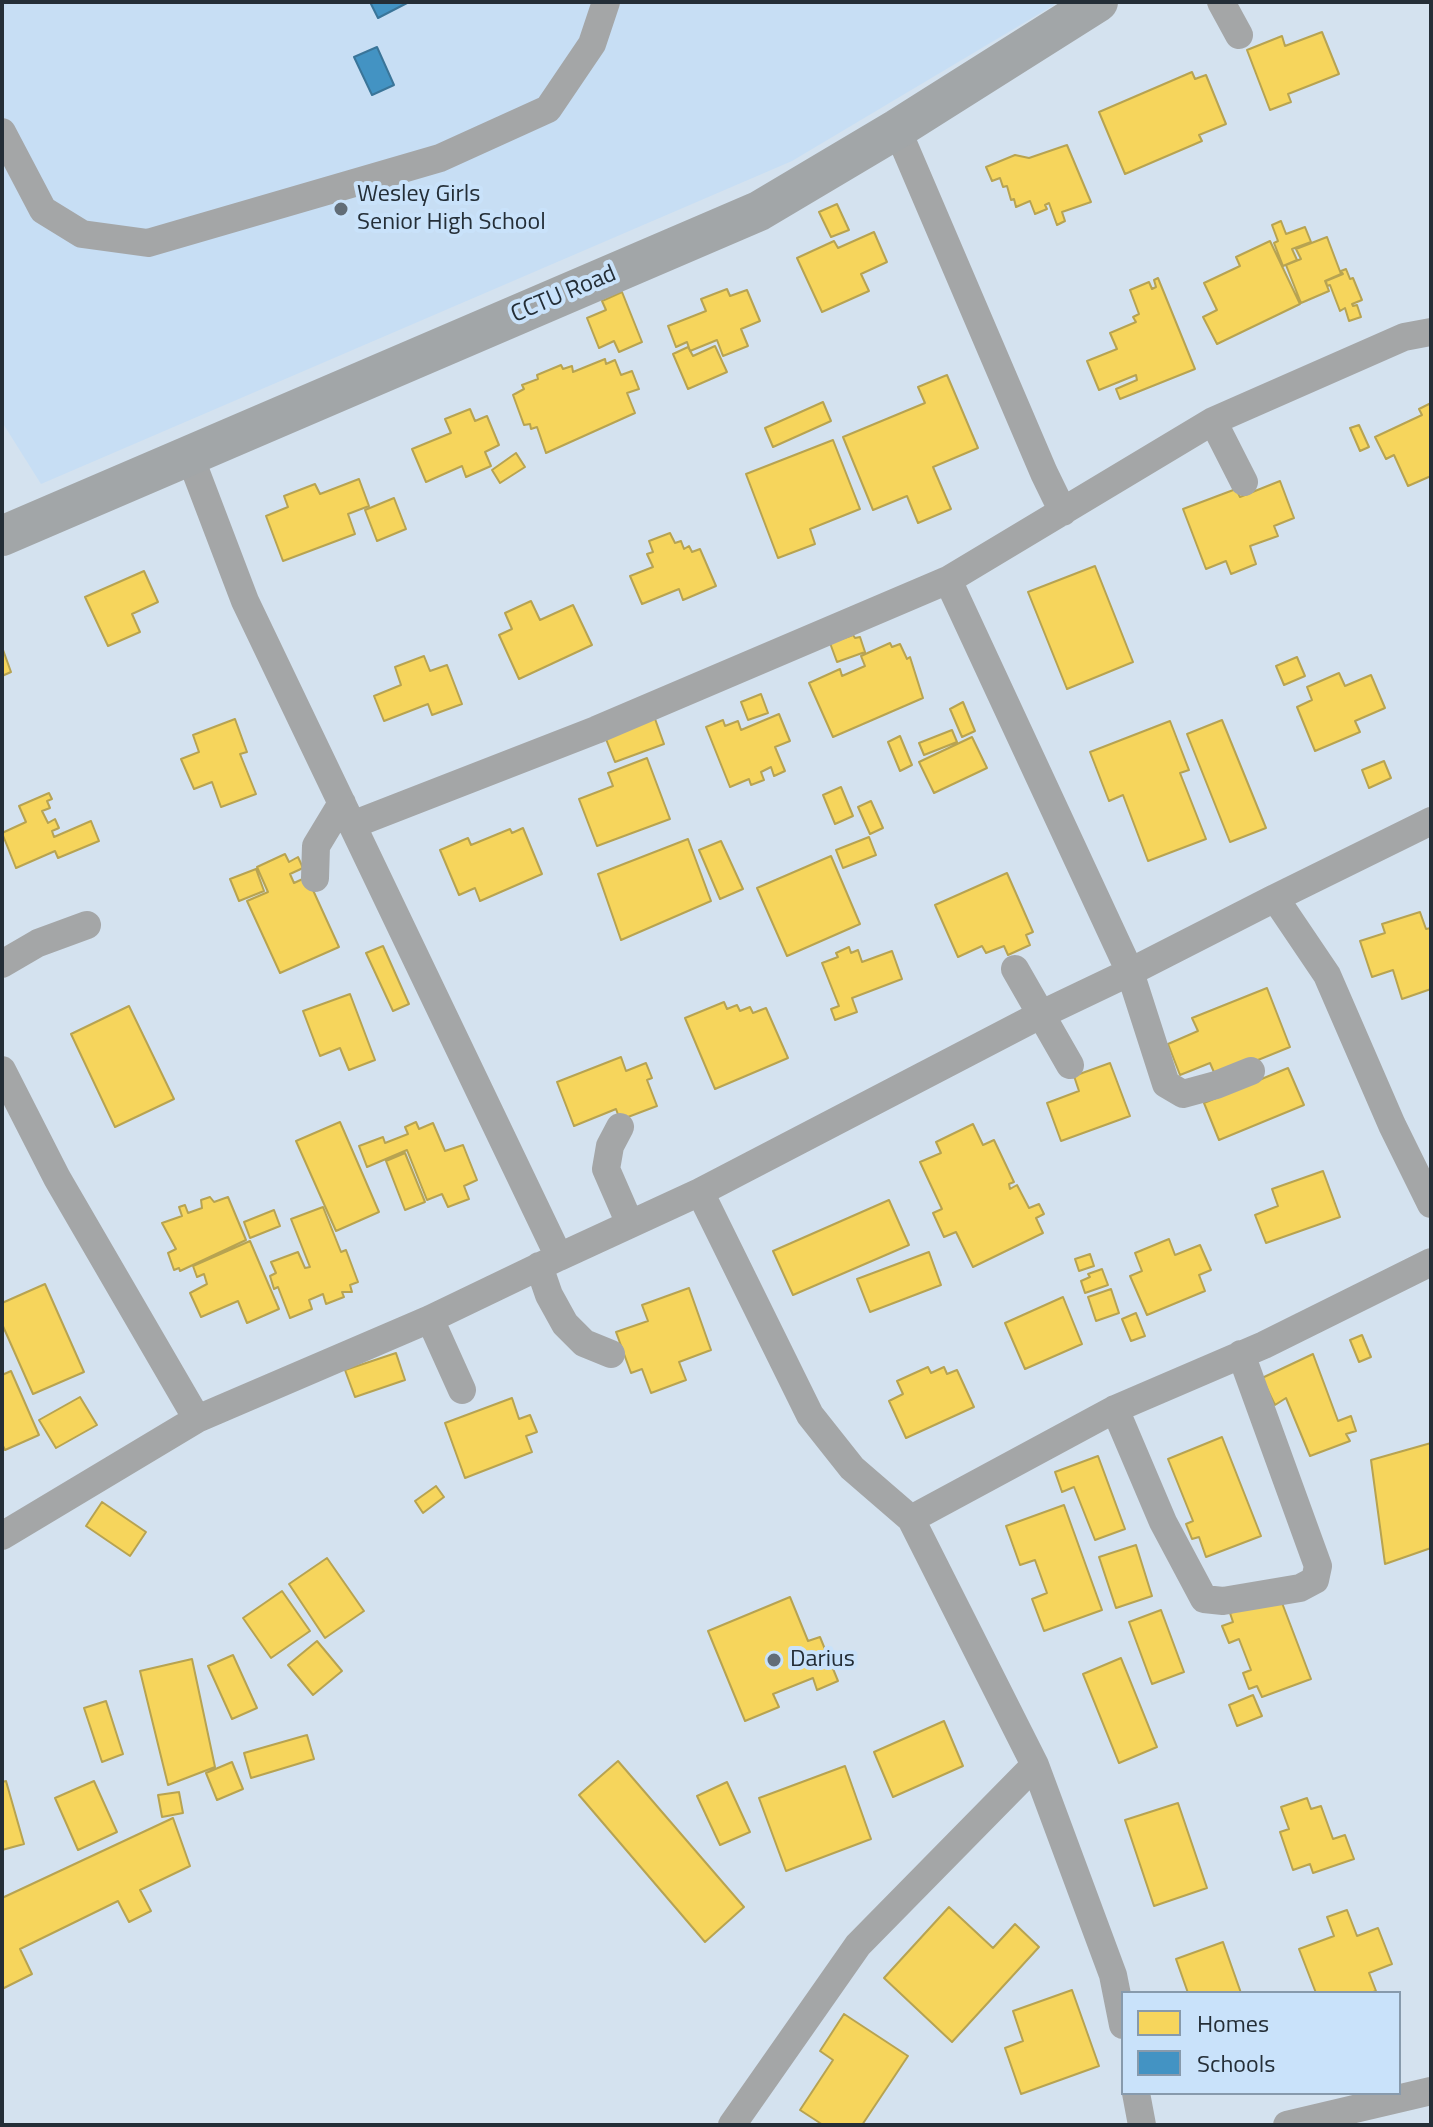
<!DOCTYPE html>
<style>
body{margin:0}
#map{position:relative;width:1433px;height:2127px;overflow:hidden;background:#d4e2ef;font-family:"Titillium Web",sans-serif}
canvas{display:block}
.frame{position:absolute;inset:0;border:4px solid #242e37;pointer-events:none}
.legend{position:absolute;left:1121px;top:1991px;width:280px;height:104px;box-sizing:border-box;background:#c9e2fa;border:2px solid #879aac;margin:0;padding:10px 14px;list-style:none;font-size:24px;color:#242e37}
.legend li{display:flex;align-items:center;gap:16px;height:40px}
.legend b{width:40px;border:2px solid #879aac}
</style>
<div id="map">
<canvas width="1433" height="2127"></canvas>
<div class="frame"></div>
<ul class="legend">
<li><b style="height:22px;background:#f6d55c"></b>Homes</li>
<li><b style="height:22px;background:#4393c3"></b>Schools</li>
</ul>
</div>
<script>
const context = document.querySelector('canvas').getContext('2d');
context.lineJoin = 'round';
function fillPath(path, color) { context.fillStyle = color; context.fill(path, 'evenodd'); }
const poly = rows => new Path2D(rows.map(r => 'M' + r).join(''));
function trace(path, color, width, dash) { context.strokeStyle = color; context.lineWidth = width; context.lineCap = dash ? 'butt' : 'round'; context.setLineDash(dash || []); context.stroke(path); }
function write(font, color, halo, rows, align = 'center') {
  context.font = font + ' "Titillium Web",sans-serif'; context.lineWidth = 8; context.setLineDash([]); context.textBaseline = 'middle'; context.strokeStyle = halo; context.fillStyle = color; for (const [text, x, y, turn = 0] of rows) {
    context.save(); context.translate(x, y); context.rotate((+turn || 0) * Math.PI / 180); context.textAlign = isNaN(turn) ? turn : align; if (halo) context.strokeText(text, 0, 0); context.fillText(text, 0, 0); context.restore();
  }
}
const built = poly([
 [2,2,1053,2,1054,5,792,161,41,484,2,422]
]);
const homes = poly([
 [1322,32,1339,74,1288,94,1291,102,1270,110,1247,50,1282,36,1285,46,1322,32],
 [1192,72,1195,79,1206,75,1226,124,1199,135,1202,141,1125,174,1099,112,1192,72],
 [1067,145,1091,202,1062,212,1065,221,1057,225,1049,203,1045,205,1047,209,1035,214,1030,201,1016,207,1014,199,1011,200,1007,186,1003,187,1000,178,992,181,986,167,1015,155,1029,158,1067,145],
 [837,204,849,230,831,237,819,212,837,204],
 [1281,221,1286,234,1305,227,1311,242,1292,249,1297,260,1283,266,1274,243,1278,241,1272,225,1281,221],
 [874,232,887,262,861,274,869,291,822,312,797,258,834,241,838,248,874,232],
 [1327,237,1341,274,1325,281,1329,291,1301,303,1286,265,1301,259,1296,249,1327,237],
 [1270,241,1300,304,1217,344,1203,317,1217,310,1204,283,1240,266,1236,257,1270,241],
 [1346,269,1350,279,1353,278,1362,300,1352,304,1353,306,1357,305,1361,317,1349,321,1345,308,1340,311,1330,285,1327,286,1326,281,1343,274,1341,271,1346,269],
 [1158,278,1195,369,1120,399,1116,389,1137,380,1136,375,1099,390,1087,361,1117,349,1110,333,1136,322,1133,317,1139,314,1130,290,1149,282,1152,289,1156,287,1154,280,1158,278],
 [727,289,730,296,747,290,760,321,741,329,748,346,723,356,717,340,690,351,687,342,676,347,668,326,706,311,701,299,727,289],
 [622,292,642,342,619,352,614,341,599,348,587,318,606,310,602,301,622,292],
 [715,346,727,372,688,389,673,354,688,347,693,356,715,346],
 [605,359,606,364,615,360,621,375,632,371,639,389,627,393,635,413,546,453,537,427,531,429,530,424,524,425,513,395,524,389,522,385,538,379,537,375,561,365,563,369,572,366,573,372,605,359],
 [947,375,978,448,933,467,951,509,918,523,907,496,873,510,843,437,925,403,918,387,947,375],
 [823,402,831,421,773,447,765,428,823,402],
 [1431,403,1431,476,1408,486,1394,455,1386,459,1375,437,1422,415,1419,409,1431,403],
 [470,409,475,421,487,416,499,445,485,452,491,466,466,477,462,466,426,482,412,449,451,433,445,419,470,409],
 [1359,425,1369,447,1360,451,1350,428,1359,425],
 [833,440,860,509,810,529,815,544,778,558,746,474,833,440],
 [516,453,525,467,500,483,492,470,516,453],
 [359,479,369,506,348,514,355,534,283,561,266,516,288,507,284,496,315,484,320,494,359,479],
 [1280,481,1294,518,1274,526,1278,536,1250,546,1256,564,1231,574,1226,561,1206,569,1183,509,1236,489,1240,497,1280,481],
 [394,498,406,529,377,541,365,510,394,498],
 [670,533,675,543,681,541,684,549,689,546,692,552,700,549,716,586,683,600,679,589,642,604,630,576,653,567,647,554,653,552,649,541,670,533],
 [1095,566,1133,662,1067,689,1028,592,1095,566],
 [144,571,158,602,132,614,140,632,108,646,85,597,144,571],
 [531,601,540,620,573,605,592,645,519,679,499,635,512,629,505,613,531,601],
 [853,635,855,638,860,637,865,652,837,662,830,643,853,635],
 [890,643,892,647,900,644,907,659,910,657,923,698,833,737,809,683,840,669,842,676,865,666,861,656,890,643],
 [2,647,11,672,2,676,2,647],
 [424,656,430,671,447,665,462,704,432,715,428,704,384,721,374,696,401,685,395,667,424,656],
 [1297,657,1305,676,1284,685,1276,666,1297,657],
 [1339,673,1345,686,1371,675,1385,708,1355,721,1360,732,1315,751,1297,707,1312,700,1307,687,1339,673],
 [761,694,768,713,748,720,741,702,761,694],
 [963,702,975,731,962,737,950,709,963,702],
 [779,714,790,741,775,747,785,771,774,776,771,767,761,772,764,780,751,785,749,779,730,787,706,727,723,720,725,726,738,721,741,730,779,714],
 [654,716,664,744,615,762,604,734,654,716],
 [235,719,247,752,240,754,256,794,221,807,212,782,194,789,181,759,199,752,193,735,235,719],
 [1222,720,1266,828,1230,842,1187,734,1222,720],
 [1170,721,1189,770,1180,773,1206,839,1148,861,1123,795,1109,801,1090,752,1170,721],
 [952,730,957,742,924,755,919,743,952,730],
 [900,736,912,765,900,771,888,742,900,736],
 [972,737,987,768,934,793,919,762,972,737],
 [647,758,670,819,597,846,579,799,613,786,608,773,647,758],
 [1384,761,1391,778,1369,788,1362,770,1384,761],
 [841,787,853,816,835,824,823,795,841,787],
 [49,793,52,799,47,801,50,808,42,811,48,823,55,819,59,828,52,831,54,837,91,821,99,841,58,858,55,851,16,868,2,833,26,822,19,806,49,793],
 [871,801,883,828,870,834,858,807,871,801],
 [523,828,542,874,480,901,475,888,459,895,440,850,468,838,471,845,510,829,512,833,523,828],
 [869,837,876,855,843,868,836,850,869,837],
 [688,839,711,901,621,940,598,874,688,839],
 [721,841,743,889,720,899,699,850,721,841],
 [285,854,289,862,298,857,303,868,290,874,294,883,307,877,339,947,280,973,247,901,268,892,257,867,285,854],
 [831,856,860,924,787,956,757,888,831,856],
 [256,869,264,891,239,901,230,879,256,869],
 [1007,873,1033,932,1026,935,1030,945,1008,955,1004,946,986,953,982,946,958,957,935,905,1007,873],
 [1420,912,1426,929,1431,928,1431,989,1402,999,1393,970,1372,977,1360,941,1385,933,1382,924,1420,912],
 [383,946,409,1004,393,1011,366,953,383,946],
 [849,947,851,953,858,950,862,962,892,951,902,979,852,998,857,1012,835,1020,831,1009,839,1006,822,963,838,957,836,953,849,947],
 [1267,988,1290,1047,1216,1077,1210,1063,1180,1075,1168,1044,1198,1031,1192,1018,1267,988],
 [350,994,375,1060,349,1070,340,1048,320,1056,303,1011,350,994],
 [724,1002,727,1009,737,1005,740,1011,750,1007,753,1013,766,1008,788,1058,715,1089,685,1018,724,1002],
 [129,1006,174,1099,115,1127,71,1034,129,1006],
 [621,1057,626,1071,646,1063,652,1078,647,1080,657,1106,620,1120,616,1109,574,1126,557,1082,621,1057],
 [1110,1063,1130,1116,1061,1141,1047,1103,1079,1091,1074,1076,1110,1063],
 [1288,1068,1304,1105,1219,1140,1204,1103,1288,1068],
 [340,1122,379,1212,336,1231,296,1141,340,1122],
 [416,1122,419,1129,433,1123,445,1151,463,1145,477,1180,464,1186,469,1199,448,1207,442,1194,427,1200,407,1150,367,1167,359,1146,383,1137,385,1143,408,1134,405,1127,416,1122],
 [973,1124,983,1145,994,1140,1014,1182,1009,1184,1010,1189,1017,1185,1029,1208,1039,1204,1044,1214,1036,1218,1043,1233,973,1267,956,1232,944,1237,933,1213,942,1209,920,1162,941,1153,936,1142,973,1124],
 [405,1153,425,1202,405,1210,386,1161,405,1153],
 [1323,1171,1340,1217,1266,1243,1255,1215,1278,1206,1272,1189,1323,1171],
 [210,1197,214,1202,228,1197,246,1240,180,1271,179,1268,174,1270,168,1253,176,1249,162,1223,182,1216,179,1207,185,1205,188,1213,202,1208,201,1200,210,1197],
 [889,1200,909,1245,793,1295,773,1251,889,1200],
 [323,1207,341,1252,346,1250,358,1282,350,1285,352,1292,342,1292,344,1297,326,1304,323,1294,309,1300,312,1309,290,1318,278,1287,274,1289,270,1276,276,1273,271,1262,298,1252,305,1268,310,1267,291,1219,323,1207],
 [274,1210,280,1226,250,1238,244,1222,274,1210],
 [1169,1239,1175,1255,1200,1245,1211,1270,1199,1275,1205,1291,1147,1315,1130,1276,1142,1271,1135,1253,1169,1239],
 [250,1241,279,1309,247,1323,238,1301,201,1317,190,1293,207,1284,204,1274,197,1277,193,1266,250,1241],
 [929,1252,941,1285,870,1312,857,1279,929,1252],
 [1090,1254,1094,1266,1079,1271,1075,1259,1090,1254],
 [1102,1269,1108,1285,1085,1293,1081,1281,1090,1277,1088,1274,1102,1269],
 [45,1284,84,1372,33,1394,2,1324,2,1303,45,1284],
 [689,1288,711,1350,679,1362,686,1380,651,1393,642,1369,631,1373,616,1332,648,1321,642,1305,689,1288],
 [1111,1289,1119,1313,1096,1321,1088,1297,1111,1289],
 [1063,1297,1082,1344,1025,1369,1005,1323,1063,1297],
 [1136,1313,1145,1336,1131,1341,1122,1319,1136,1313],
 [1362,1335,1371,1357,1359,1362,1350,1340,1362,1335],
 [396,1353,405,1380,355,1397,345,1370,396,1353],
 [1313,1354,1338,1421,1351,1416,1356,1431,1346,1434,1350,1441,1310,1456,1286,1398,1275,1405,1262,1378,1313,1354],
 [928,1367,931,1373,944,1367,947,1374,957,1370,974,1407,906,1438,889,1401,903,1394,897,1381,928,1367],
 [11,1371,39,1435,5,1450,2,1444,2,1375,11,1371],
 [80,1397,97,1425,56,1448,39,1420,80,1397],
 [512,1398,519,1419,530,1415,537,1432,526,1436,532,1452,465,1478,445,1423,512,1398],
 [1222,1437,1261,1536,1206,1557,1199,1537,1192,1539,1186,1524,1193,1521,1168,1459,1222,1437],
 [1431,1443,1431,1548,1385,1564,1371,1460,1431,1443],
 [1098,1456,1125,1529,1095,1540,1074,1487,1062,1492,1055,1472,1098,1456],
 [436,1486,444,1497,423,1513,415,1501,436,1486],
 [102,1502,146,1532,130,1556,86,1526,102,1502],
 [1064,1505,1102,1610,1044,1631,1032,1599,1047,1593,1035,1560,1020,1565,1006,1526,1064,1505],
 [1136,1545,1152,1596,1116,1608,1099,1557,1136,1545],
 [327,1558,364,1611,325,1638,289,1584,327,1558],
 [282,1591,310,1631,271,1658,243,1618,282,1591],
 [1279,1595,1311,1679,1262,1697,1257,1686,1249,1689,1243,1673,1251,1670,1239,1639,1229,1643,1222,1626,1233,1622,1230,1613,1279,1595],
 [790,1597,808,1641,820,1637,838,1681,817,1690,813,1678,773,1694,779,1707,745,1721,708,1631,790,1597],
 [1161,1610,1184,1672,1152,1684,1129,1622,1161,1610],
 [317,1641,342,1671,313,1695,288,1665,317,1641],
 [233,1655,257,1708,232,1719,208,1666,233,1655],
 [1121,1658,1157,1747,1119,1763,1083,1674,1121,1658],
 [192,1659,215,1767,168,1785,140,1671,192,1659],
 [1253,1695,1262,1716,1237,1726,1229,1705,1253,1695],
 [106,1701,123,1754,102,1762,84,1708,106,1701],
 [944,1721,963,1766,893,1797,874,1752,944,1721],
 [307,1735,314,1759,251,1778,244,1753,307,1735],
 [618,1761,744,1907,705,1942,579,1795,618,1761],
 [232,1762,243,1789,217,1800,206,1773,232,1762],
 [845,1766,871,1839,786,1871,759,1798,845,1766],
 [6,1781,24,1844,2,1850,2,1782,6,1781],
 [94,1781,117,1832,78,1850,55,1798,94,1781],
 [727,1782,750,1832,720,1845,697,1796,727,1782],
 [179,1792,183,1813,162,1817,158,1795,179,1792],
 [1307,1798,1311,1809,1321,1806,1333,1839,1345,1835,1354,1859,1313,1873,1310,1864,1293,1870,1280,1832,1289,1829,1281,1807,1307,1798],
 [1178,1803,1207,1888,1154,1906,1125,1820,1178,1803],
 [173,1818,190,1866,140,1890,151,1911,129,1922,118,1901,20,1949,32,1974,2,1989,2,1898,173,1818],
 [949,1907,993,1948,1015,1924,1039,1947,952,2042,884,1978,949,1907],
 [1347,1910,1357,1936,1378,1928,1392,1964,1369,1973,1376,1991,1370,1993,1316,1993,1299,1949,1334,1936,1327,1917,1347,1910],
 [1223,1942,1241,1993,1188,1993,1176,1959,1223,1942],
 [1072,1990,1099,2066,1021,2094,1005,2048,1023,2041,1013,2011,1072,1990],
 [844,2014,908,2056,862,2125,823,2125,800,2110,833,2060,820,2051,844,2014]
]);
const schools = poly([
 [370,2,409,2,378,18,370,2],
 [377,47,394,85,372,95,354,57,377,47]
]);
const street = poly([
 [1221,2,1239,35],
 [897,129,1044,473,1063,512],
 [2,132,43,210,82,234,148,243,440,158,548,109,592,44,606,2],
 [1213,421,1244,482],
 [948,580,1213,421,1404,337,1431,332],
 [352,825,596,730,948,580,1130,972,1042,1014,700,1192],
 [315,878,316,846,342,803],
 [1275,898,1431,821],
 [2,964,38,943,87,925],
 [1015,969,1070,1065],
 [2,1070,57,1178,197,1419],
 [1251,1071,1216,1085,1183,1094,1166,1084,1130,972,1275,898,1327,975,1392,1125,1431,1204],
 [620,1127,610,1146,606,1169,630,1224],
 [559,1257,700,1192,810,1415,852,1468,911,1519,1035,1765,1113,1975,1123,2025],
 [539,1266,549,1295,565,1324,584,1343,611,1354],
 [430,1319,462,1390],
 [1115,1409,1163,1522,1204,1599,1223,1601,1300,1588,1315,1580,1318,1566,1241,1354],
 [911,1519,1115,1409,1264,1345,1431,1262],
 [2,1536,197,1419,430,1319,559,1257,245,601,189,454],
 [1136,2093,1142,2125],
 [732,2125,858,1945,1035,1765],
 [1287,2125,1431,2091]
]);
const secondary = poly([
 [2,536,759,211,897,129,1098,2]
]);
const markers = [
 [341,209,8,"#626d77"],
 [774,1660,8,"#626d77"]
];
const poiNames = [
 ["Wesley Girls",357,195],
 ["Senior High School",357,223],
 ["Darius",790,1660]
];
const streetNames = [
 ["CCTU Road",564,295,-23]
];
fillPath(built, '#c7def4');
fillPath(homes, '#f6d55c');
trace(homes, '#b7a351', 2);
fillPath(schools, '#4393c3');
trace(schools, '#3a7599', 2);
trace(street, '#a4a6a7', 28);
trace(secondary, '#a2a6a8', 40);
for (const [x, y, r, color] of markers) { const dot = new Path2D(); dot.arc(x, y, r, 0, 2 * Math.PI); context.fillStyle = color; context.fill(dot); trace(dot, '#c9e2fa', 3); }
write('24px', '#242e37', '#c9e2fa', poiNames, 'left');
write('24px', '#242e37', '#c9e2fa', streetNames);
</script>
